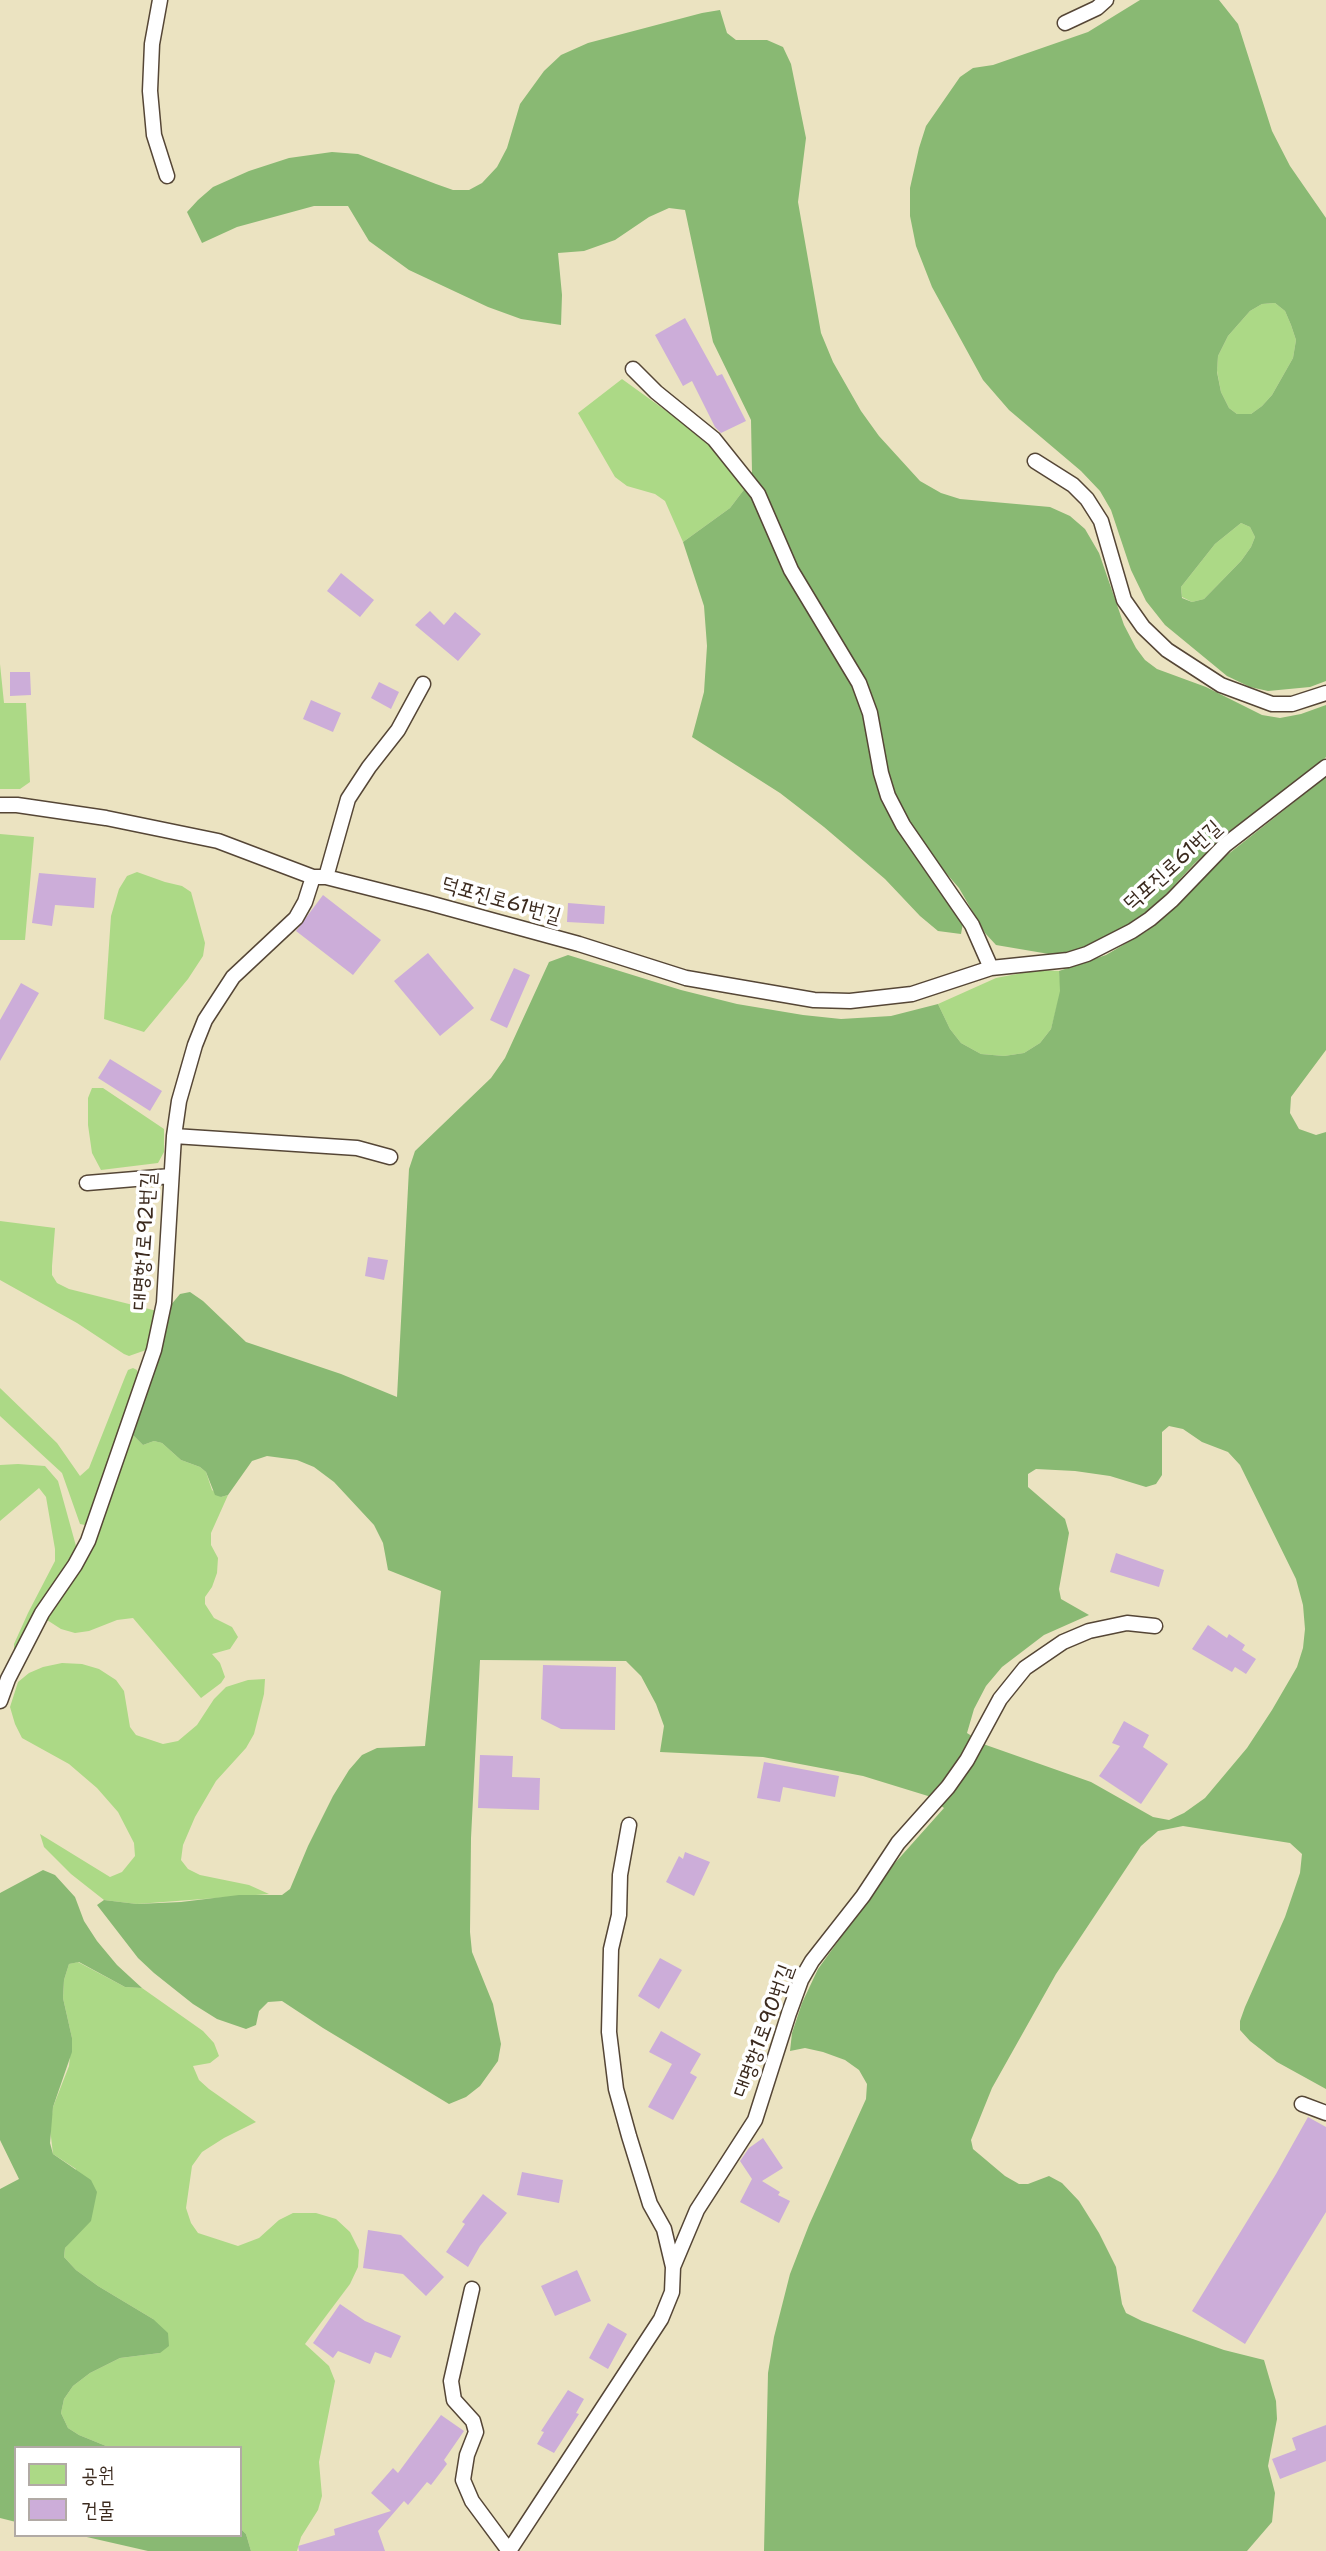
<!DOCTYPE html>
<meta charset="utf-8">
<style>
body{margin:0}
#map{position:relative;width:1326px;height:2551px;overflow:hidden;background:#ebe3c1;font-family:"Shantell Sans","Poor Story",sans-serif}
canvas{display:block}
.legend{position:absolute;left:14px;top:2446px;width:228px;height:91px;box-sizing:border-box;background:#fff;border:2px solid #b1aaa5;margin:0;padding:9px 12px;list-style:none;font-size:21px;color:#3b2a1e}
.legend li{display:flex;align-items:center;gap:14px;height:35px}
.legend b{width:35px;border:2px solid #b1aaa5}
</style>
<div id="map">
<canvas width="1326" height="2551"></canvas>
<ul class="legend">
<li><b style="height:19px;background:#acd986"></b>공원</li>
<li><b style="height:19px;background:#ccadd9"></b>건물</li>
</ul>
</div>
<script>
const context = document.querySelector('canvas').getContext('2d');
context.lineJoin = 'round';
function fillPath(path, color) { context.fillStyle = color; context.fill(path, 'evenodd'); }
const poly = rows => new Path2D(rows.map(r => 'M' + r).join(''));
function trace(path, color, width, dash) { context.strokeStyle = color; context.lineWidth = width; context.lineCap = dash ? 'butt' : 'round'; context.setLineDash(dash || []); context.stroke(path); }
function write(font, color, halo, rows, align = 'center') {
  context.font = font + ' "Shantell Sans","Poor Story",sans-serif'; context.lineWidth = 7; context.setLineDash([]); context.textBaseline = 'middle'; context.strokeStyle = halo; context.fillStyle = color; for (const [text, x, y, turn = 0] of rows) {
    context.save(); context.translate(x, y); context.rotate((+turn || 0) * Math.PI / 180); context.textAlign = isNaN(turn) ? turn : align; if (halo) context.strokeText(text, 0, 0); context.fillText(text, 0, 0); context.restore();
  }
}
const green = poly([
 [1275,303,1285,311,1291,325,1296,340,1293,358,1272,395,1262,406,1251,414,1237,414,1229,408,1221,392,1217,371,1218,356,1228,336,1250,311,1262,304],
 [622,379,676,418,717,452,746,487,730,508,683,542,665,501,655,494,627,486,615,477,578,413],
 [1241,523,1250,527,1255,537,1251,547,1241,561,1204,599,1192,602,1182,597,1181,587,1215,544],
 [0,664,4,703,26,703,30,782,20,789,0,789],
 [0,834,34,837,25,940,0,940],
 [137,872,165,882,182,886,191,892,205,943,203,956,188,979,144,1032,104,1019,111,916,119,889,127,876],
 [1038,970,1059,971,1061,991,1051,1029,1040,1043,1024,1053,1004,1056,981,1054,961,1043,950,1029,938,1004,996,978],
 [92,1088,103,1088,164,1129,164,1152,158,1163,101,1170,92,1153,88,1125,88,1098],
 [0,1221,55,1228,52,1266,52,1275,57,1283,69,1289,157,1311,151,1337,146,1350,129,1356,124,1354,77,1323,0,1280],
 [133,1368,137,1370,138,1376,104,1480,85,1525,80,1524,62,1473,0,1416,0,1388,57,1443,80,1476,89,1468,125,1377,128,1370],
 [133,1435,143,1445,154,1441,162,1443,181,1460,200,1467,206,1472,212,1490,221,1497,228,1495,211,1533,211,1545,218,1558,217,1573,212,1587,205,1597,205,1604,214,1618,232,1627,238,1637,230,1649,212,1654,220,1663,225,1677,221,1683,201,1698,133,1618,117,1620,89,1631,75,1633,61,1629,47,1620,90,1554],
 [18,1464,45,1466,58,1481,76,1546,75,1554,14,1651,14,1644,28,1613,55,1561,55,1549,46,1497,39,1488,0,1521,0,1465],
 [62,1663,82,1664,99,1669,116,1680,124,1691,130,1727,136,1735,163,1744,178,1741,197,1725,214,1699,226,1687,248,1680,265,1679,264,1694,254,1734,246,1748,216,1781,195,1817,183,1845,181,1860,188,1869,200,1875,249,1885,269,1894,137,1904,104,1900,71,1874,44,1847,40,1834,110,1877,122,1872,135,1856,134,1843,118,1812,97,1788,69,1764,22,1738,15,1724,10,1707,18,1682,29,1673,43,1667],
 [78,1962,125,1987,142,1988,203,2031,214,2043,219,2056,210,2063,193,2066,199,2080,209,2089,256,2122,224,2138,202,2152,192,2166,186,2208,191,2223,198,2233,238,2246,259,2238,279,2220,293,2213,316,2213,336,2219,350,2232,359,2250,358,2267,350,2284,305,2344,329,2366,335,2381,319,2462,322,2496,318,2510,301,2537,297,2551,251,2551,246,2534,240,2528,240,2448,111,2448,79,2435,68,2428,61,2413,64,2399,73,2386,90,2373,120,2358,160,2353,153,2319,98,2286,76,2270,64,2257,65,2248,73,2238,76,2169,53,2154,50,2128,53,2107,69,2066,72,2038,63,1998,64,1980,69,1964]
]);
const forest = poly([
 [1140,0,1219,0,1238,24,1272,131,1290,166,1326,218,1326,681,1310,687,1268,691,1250,687,1227,676,1165,625,1146,601,1131,570,1111,510,1100,491,1081,471,1009,410,983,380,932,287,916,246,910,216,910,188,919,148,926,126,960,77,973,68,993,65,1088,32],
 [1275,303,1285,311,1291,325,1296,340,1293,358,1272,395,1262,406,1251,414,1237,414,1229,408,1221,392,1217,372,1218,356,1228,336,1250,311,1262,304],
 [1241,523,1250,527,1255,537,1251,547,1241,561,1204,599,1192,602,1182,598,1181,587,1215,544],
 [720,10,727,33,736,40,767,40,783,47,791,64,806,138,798,202,821,333,833,362,861,411,879,436,920,481,941,493,960,499,1050,507,1070,516,1085,529,1099,553,1124,625,1136,648,1145,660,1157,669,1206,687,1262,715,1280,718,1301,714,1326,705,1326,757,1319,765,1231,830,1194,864,1156,905,1133,923,1076,953,1049,954,996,945,985,933,959,888,912,834,963,923,961,934,938,931,920,916,885,879,824,827,780,793,692,737,704,692,707,646,704,606,683,542,730,508,746,487,752,472,751,420,713,342,685,210,669,208,649,217,615,240,584,251,558,253,562,295,561,325,521,319,488,307,409,270,369,241,348,206,314,206,237,227,202,243,187,212,198,200,213,187,249,171,289,158,332,152,358,154,436,184,453,190,469,190,482,183,497,167,507,148,520,104,544,71,561,55,588,43,702,13],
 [1326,777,1326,1050,1291,1097,1290,1113,1299,1129,1316,1135,1326,1132,1326,2089,1277,2062,1250,2041,1240,2030,1240,2021,1245,2007,1285,1917,1300,1873,1302,1854,1290,1843,1183,1826,1158,1831,1141,1846,1056,1974,992,2088,971,2140,973,2149,1005,2176,1019,2184,1028,2184,1049,2176,1062,2183,1079,2201,1099,2233,1116,2267,1122,2304,1126,2313,1142,2321,1224,2350,1264,2360,1276,2401,1277,2419,1268,2466,1275,2493,1272,2522,1247,2551,764,2551,768,2373,774,2337,790,2274,809,2225,866,2099,867,2084,859,2070,845,2060,823,2052,805,2048,790,2051,792,2033,802,2003,818,1969,894,1864,944,1808,928,1796,863,1776,763,1757,660,1752,664,1726,656,1704,641,1676,626,1661,480,1660,471,1838,470,1932,472,1952,493,2004,501,2044,498,2061,480,2086,466,2097,449,2104,323,2028,282,2001,268,2002,259,2011,256,2025,246,2029,217,2019,193,2004,154,1973,138,1958,97,1905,104,1900,137,1904,181,1902,239,1895,282,1895,290,1889,308,1846,333,1796,349,1770,362,1755,377,1748,425,1746,441,1591,388,1570,383,1543,374,1525,334,1482,314,1467,297,1460,267,1456,252,1461,228,1495,221,1497,215,1495,206,1472,200,1467,181,1460,162,1443,154,1441,143,1445,133,1435,159,1355,170,1306,180,1294,190,1292,203,1301,246,1342,341,1374,397,1397,409,1169,415,1151,491,1078,505,1058,549,962,568,955,681,990,737,1004,803,1015,841,1019,891,1016,938,1004,950,1029,961,1043,981,1054,1004,1056,1024,1053,1040,1043,1051,1029,1060,991,1059,971,1106,955,1147,931,1170,912,1222,859],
 [1169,1426,1183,1429,1202,1442,1228,1452,1240,1465,1296,1579,1303,1605,1305,1629,1303,1648,1297,1667,1272,1710,1247,1748,1205,1798,1184,1813,1169,1820,1153,1817,1091,1782,986,1745,967,1733,974,1709,986,1686,1002,1667,1044,1635,1089,1615,1061,1599,1059,1589,1069,1533,1065,1519,1028,1487,1028,1474,1036,1469,1075,1471,1110,1476,1146,1487,1156,1484,1162,1475,1162,1432],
 [43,1870,55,1875,75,1897,84,1921,97,1941,117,1965,142,1988,125,1987,79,1962,69,1964,64,1980,63,1998,72,2038,72,2052,53,2107,50,2143,53,2154,91,2180,97,2192,91,2221,65,2248,64,2257,76,2270,98,2286,153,2319,168,2333,169,2346,160,2353,120,2358,90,2373,73,2386,64,2399,61,2413,68,2428,79,2435,111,2448,16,2448,16,2522,0,2518,0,2189,19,2179,0,2140,0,1893],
 [240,2528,246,2534,251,2551,148,2551,78,2535,240,2535]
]);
const building = poly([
 [685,318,717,376,722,374,746,421,721,433,715,427,692,381,683,386,655,335],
 [341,573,374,600,360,617,327,591],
 [430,611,444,625,455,612,481,634,458,661,415,625],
 [10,672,30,672,31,695,10,696],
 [379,682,399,692,391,709,371,698],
 [311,700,341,713,333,732,303,719],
 [39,873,96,878,94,908,55,905,52,926,32,923],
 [323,895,381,940,353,975,296,931],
 [568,903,605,906,604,924,567,922],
 [428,953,474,1008,440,1036,394,981],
 [514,968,530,975,507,1028,490,1020],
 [21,983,39,993,0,1061,0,1020],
 [110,1059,162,1091,150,1111,98,1078],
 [368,1257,388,1260,384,1280,365,1276],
 [1116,1553,1164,1570,1159,1587,1110,1572],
 [1208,1625,1227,1638,1229,1634,1245,1645,1242,1650,1256,1659,1246,1674,1235,1667,1232,1672,1192,1649],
 [543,1665,616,1667,615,1730,561,1729,541,1719],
 [1124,1721,1149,1735,1143,1747,1168,1764,1141,1804,1099,1776,1120,1746,1112,1743],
 [480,1755,513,1756,512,1777,540,1778,539,1810,478,1808],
 [764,1762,839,1776,835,1797,783,1787,780,1802,757,1798],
 [685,1852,710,1862,694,1896,666,1882,679,1856,683,1859],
 [660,1958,682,1970,659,2009,638,1996],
 [661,2031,701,2054,690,2073,697,2077,673,2120,648,2107,672,2064,649,2052],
 [1308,2117,1326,2127,1326,2212,1245,2344,1192,2311,1276,2174],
 [763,2138,783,2168,762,2181,780,2192,778,2195,790,2201,779,2223,740,2202,752,2179,740,2161,749,2148],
 [522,2172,563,2180,559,2203,517,2195],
 [483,2194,507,2213,480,2246,468,2267,446,2252,465,2224,462,2222],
 [368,2230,401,2235,444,2277,426,2296,403,2274,363,2268],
 [577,2270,591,2301,555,2316,541,2286],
 [340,2304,365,2321,401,2336,391,2358,375,2352,370,2364,338,2351,333,2358,313,2343],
 [608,2323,627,2334,608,2369,589,2358],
 [568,2390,584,2399,576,2413,579,2414,554,2453,537,2444,544,2432,541,2431],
 [441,2415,464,2431,444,2460,447,2464,431,2485,427,2482,408,2505,404,2501,378,2531,385,2551,299,2551,298,2546,335,2535,334,2529,391,2511,371,2493,393,2468,398,2473],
 [1326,2425,1326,2461,1280,2479,1272,2459,1296,2450,1292,2438]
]);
const service = poly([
 [160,0,152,44,150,91,154,135,167,176],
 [1065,23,1097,8,1106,0],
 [633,369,656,392,714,439,758,494,791,570,859,683,870,713,881,773,888,796,903,825,972,925,991,968],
 [1035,461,1073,485,1087,499,1101,521,1124,600,1143,627,1167,650,1221,685,1272,704,1292,704,1326,693],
 [0,805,17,805,106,818,218,841,313,877,326,877,429,903,579,944,686,978,814,1000,850,1001,912,994,991,968,1068,960,1087,954,1132,931,1150,919,1172,900,1225,845,1326,767],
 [326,877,348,799,369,767,398,730,423,684],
 [174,1136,357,1148,390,1157],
 [87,1183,171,1176],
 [0,1701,8,1679,42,1613,75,1565,88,1541,154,1350,164,1303,174,1136,179,1101,195,1045,205,1020,233,977,296,918,305,902,313,877],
 [629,1825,620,1875,619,1915,611,1949,609,2032,616,2089,629,2136,650,2204,664,2229,673,2267],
 [1302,2104,1326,2113],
 [472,2289,451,2381,454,2400,473,2421,476,2432,467,2455,463,2480,472,2501,509,2551],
 [509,2551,661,2319,672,2292,673,2267,697,2210,755,2120,789,2013,801,1980,812,1961,863,1896,898,1843,948,1787,967,1760,1000,1699,1025,1668,1063,1642,1089,1631,1127,1623,1155,1626]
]);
const streetNames = [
 ["덕포진로61번길",1173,866,-42],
 ["덕포진로61번길",501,901,16],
 ["대명항1로92번길",145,1241,-86],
 ["대명항1로90번길",764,2031,-70]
];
fillPath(green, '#acd986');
fillPath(forest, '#89b973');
fillPath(building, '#ccadd9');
trace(service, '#554636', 17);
trace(service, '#fff', 14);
write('21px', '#3b2a1e', '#fff', streetNames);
</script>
